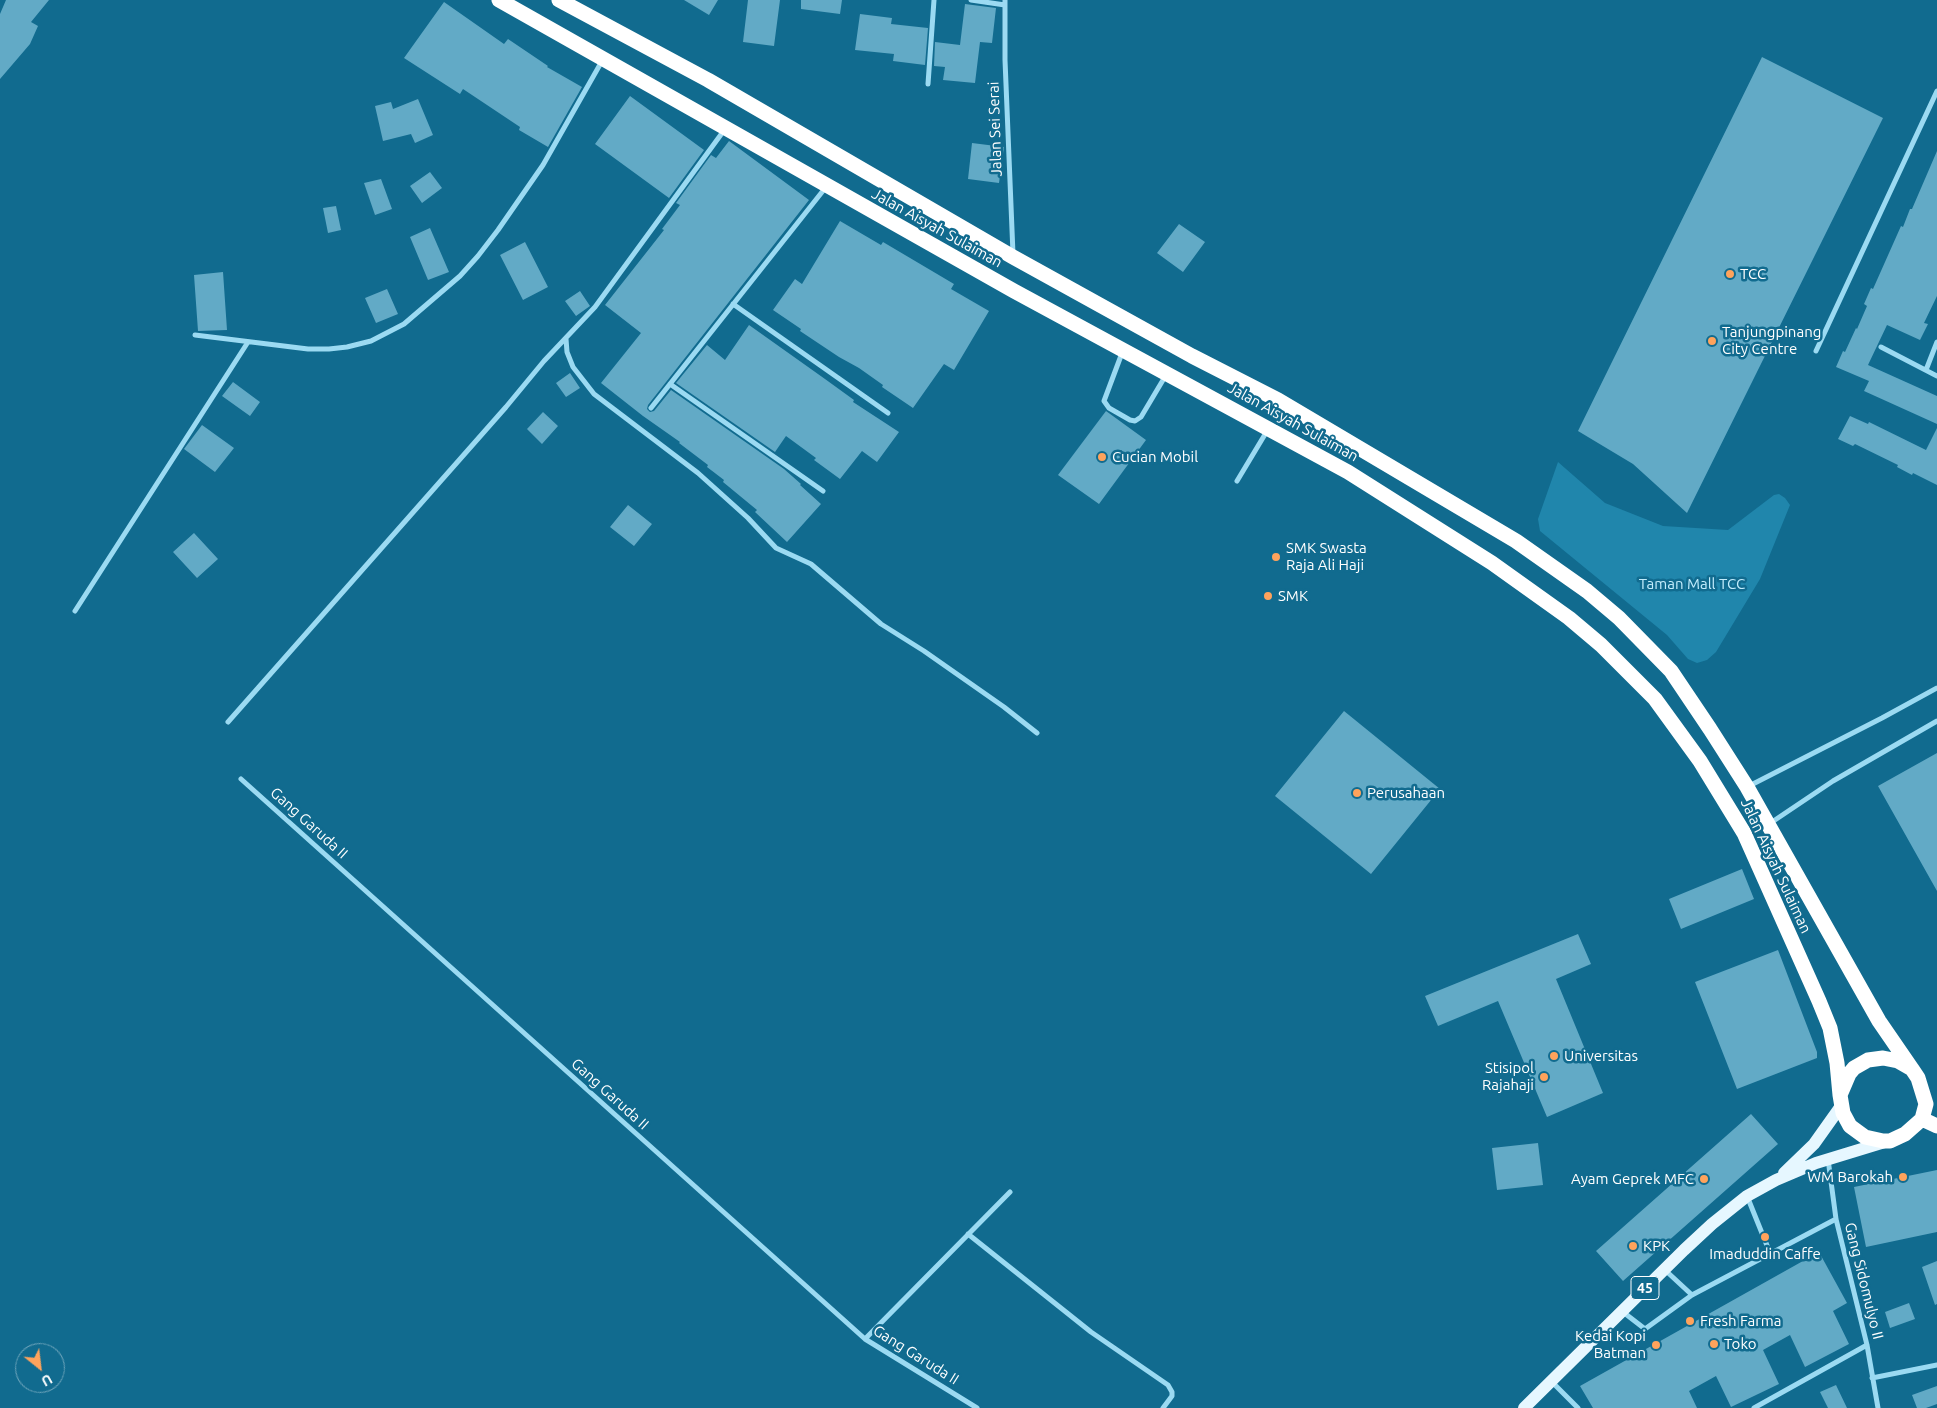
<!DOCTYPE html>
<style>
body{margin:0}
#map{position:relative;width:1937px;height:1408px;overflow:hidden;background:#116b8f;font-family:Ubuntu,sans-serif}
canvas{display:block}
.north{position:absolute;left:15px;top:1343px;width:50px;height:50px;box-sizing:border-box;background:#116b8f;border:1px solid #70a6bc;border-radius:50%;rotate:151deg;font-size:14px;font-weight:700;line-height:20px;text-align:center;color:#fff}
.north::after{content:'';display:block;margin:auto;width:18px;height:22px;background:#ffa35c;clip-path:polygon(50% 0,100% 100%,50% 72%,0 100%)}
</style>
<div id="map">
<canvas width="1937" height="1408"></canvas>
<div class="north">U</div>
</div>
<script>
const context = document.querySelector('canvas').getContext('2d');
context.lineJoin = 'round';
function fillPath(path, color) { context.fillStyle = color; context.fill(path, 'evenodd'); }
const poly = rows => new Path2D(rows.map(r => 'M' + r).join(''));
function trace(path, color, width, dash) { context.strokeStyle = color; context.lineWidth = width; context.lineCap = dash ? 'butt' : 'round'; context.setLineDash(dash || []); context.stroke(path); }
function write(font, color, halo, rows, align = 'center') {
  context.font = font + ' Ubuntu,sans-serif'; context.lineWidth = 5; context.setLineDash([]); context.textBaseline = 'middle'; context.strokeStyle = halo; context.fillStyle = color; for (const [text, x, y, turn = 0] of rows) {
    context.save(); context.translate(x, y); context.rotate((+turn || 0) * Math.PI / 180); context.textAlign = isNaN(turn) ? turn : align; if (halo) context.strokeText(text, 0, 0); context.fillText(text, 0, 0); context.restore();
  }
}
const green = poly([
 [1558,462,1605,503,1663,526,1728,530,1774,495,1779,494,1785,498,1790,505,1760,579,1716,652,1707,660,1697,663,1688,659,1667,635,1540,531,1538,519]
]);
const building = poly([
 [6,0,49,0,31,22,38,26,30,44,0,79,0,14],
 [684,0,718,0,709,15],
 [748,0,780,0,774,46,743,42],
 [801,0,842,0,840,14,801,9],
 [444,2,504,44,508,39,548,66,547,67,582,87,548,147,519,130,520,127,463,89,460,94,404,58],
 [965,4,996,8,992,43,980,42,975,83,943,80,945,67,934,66,935,42,960,45],
 [860,14,892,18,891,24,928,28,925,65,893,61,894,54,855,50],
 [1762,57,1883,118,1687,513,1633,464,1578,431],
 [630,96,704,150,669,198,595,144],
 [418,99,433,135,415,143,411,134,383,141,375,106,391,102,393,109],
 [729,141,809,200,648,405,647,409,650,412,654,411,671,390,784,469,801,484,800,485,821,504,787,542,755,512,757,510,723,482,724,480,707,467,708,465,679,443,680,442,643,416,601,383,641,333,605,305,664,230,662,229,680,205,676,203,711,155,716,158],
 [972,143,1004,147,999,183,968,179],
 [1937,151,1937,296,1924,323,1928,324,1920,340,1887,325,1868,365,1937,396,1937,424,1864,391,1869,381,1836,367,1843,351,1845,352,1856,328,1857,329,1867,306,1864,304,1871,288,1873,289,1901,226,1903,227,1910,209,1912,209],
 [430,172,442,188,422,203,410,186],
 [381,179,392,209,375,215,364,183],
 [336,206,341,230,328,233,323,208],
 [840,221,881,245,883,242,954,284,951,289,989,311,954,370,944,364,913,408,882,387,883,385,859,368,839,357,800,331,801,329,773,310,795,279,802,284],
 [1179,224,1205,242,1183,272,1157,253],
 [430,228,449,272,428,280,410,237],
 [525,242,548,287,523,300,500,255],
 [223,272,227,330,198,331,194,275],
 [387,289,398,314,376,323,365,298],
 [580,291,590,306,576,316,565,301],
 [749,325,825,379,854,400,853,402,899,432,877,462,862,451,840,479,814,460,816,458,786,436,775,452,676,383,707,345,725,360],
 [570,373,580,388,566,397,556,383],
 [233,382,260,402,250,416,222,396],
 [1106,411,1146,440,1099,504,1058,475],
 [543,412,558,426,542,444,527,429],
 [1850,416,1868,424,1869,422,1926,450,1937,428,1937,485,1913,473,1912,475,1897,467,1898,465,1855,444,1853,446,1838,439],
 [202,425,234,448,215,472,184,449],
 [628,505,652,524,634,546,610,527],
 [194,533,218,559,197,578,173,552],
 [1344,711,1440,789,1371,874,1275,796],
 [1937,753,1937,891,1878,786],
 [1742,869,1754,899,1681,929,1669,899],
 [1578,934,1591,964,1556,979,1603,1093,1547,1117,1498,1001,1438,1026,1425,996],
 [1778,950,1817,1052,1817,1058,1737,1089,1695,982],
 [1751,1114,1778,1144,1623,1281,1596,1251],
 [1538,1143,1543,1185,1497,1190,1492,1148],
 [1937,1170,1937,1232,1866,1247,1854,1187],
 [1819,1252,1847,1303,1833,1311,1849,1344,1805,1367,1790,1335,1763,1350,1779,1384,1731,1407,1716,1376,1689,1391,1697,1408,1593,1408,1580,1386],
 [1937,1261,1937,1304,1935,1305,1922,1267],
 [1909,1303,1915,1319,1890,1328,1885,1312],
 [1836,1385,1847,1408,1828,1408,1820,1392],
 [1937,1386,1937,1404,1926,1408,1917,1408,1912,1395]
]);
const street = poly([
 [971,0,1005,5],
 [1005,0,1005,60,1013,254],
 [928,84,934,0],
 [733,304,888,413],
 [195,335,308,349,329,349,347,347,371,341,404,324,460,276,478,256,498,230,543,165,602,61],
 [566,339,567,352,573,367,594,394,698,473,748,518,776,548,811,564,881,624,924,651,1004,707,1037,733],
 [1881,347,1937,376],
 [1816,351,1937,91],
 [1122,353,1104,401,1109,408,1130,420,1135,421,1141,417,1166,375],
 [1926,370,1937,342],
 [670,384,823,491],
 [651,408,826,187],
 [1237,481,1267,431],
 [75,611,248,342],
 [228,722,506,407,544,361,595,307,725,129],
 [241,779,865,1339,977,1408],
 [1749,786,1882,718,1937,688],
 [1769,824,1833,781,1937,721],
 [1828,1159,1836,1219,1867,1345,1878,1408],
 [1747,1196,1770,1253],
 [968,1234,1091,1332,1168,1385,1172,1392,1172,1396,1163,1408],
 [1665,1270,1692,1295],
 [1623,1312,1645,1329,1692,1295,1836,1219],
 [865,1339,1010,1192],
 [1872,1378,1937,1365],
 [1552,1382,1578,1408],
 [1754,1408,1867,1345]
]);
const primary = poly([
 [1784,1173,1814,1144,1841,1106],
 [1524,1408,1684,1250,1712,1224,1747,1196,1776,1180,1816,1163,1888,1141]
]);
const highway = poly([
 [499,0,1014,291,1348,472,1492,563,1569,618,1601,645,1655,699,1700,761,1744,833,1819,1001,1830,1028,1837,1063,1840,1095],
 [559,0,708,80,1013,257,1192,356,1278,400,1516,541,1587,591,1619,618,1671,671,1710,729,1747,787,1879,1021,1912,1069],
 [1883,1058,1898,1061,1912,1069,1918,1078,1926,1104,1922,1119,1905,1134,1890,1141,1883,1141,1865,1137,1850,1126,1843,1113,1840,1095,1849,1074,1854,1068,1868,1060,1883,1058],
 [1922,1119,1937,1126]
]);
const markers = [
 [1730,274,5,"#ffa35c"],
 [1712,341,5,"#ffa35c"],
 [1102,457,5,"#ffa35c"],
 [1276,557,5,"#ffa35c"],
 [1268,596,5,"#ffa35c"],
 [1357,793,5,"#ffa35c"],
 [1554,1056,5,"#ffa35c"],
 [1544,1077,5,"#ffa35c"],
 [1903,1177,5,"#ffa35c"],
 [1704,1179,5,"#ffa35c"],
 [1765,1237,5,"#ffa35c"],
 [1633,1246,5,"#ffa35c"],
 [1690,1321,5,"#ffa35c"],
 [1714,1344,5,"#ffa35c"],
 [1656,1345,5,"#ffa35c"]
];
const shields = [
 [1645,1288,28]
];
const shieldNames = [
 ["45",1645,1288]
];
const streetNames = [
 ["Jalan Sei Serai",995,129,-92],
 ["Jalan Aisyah Sulaiman",937,228,29],
 ["Jalan Aisyah Sulaiman",1293,422,29],
 ["Gang Garuda II",309,823,42],
 ["Jalan Aisyah Sulaiman",1776,866,65],
 ["Gang Garuda II",610,1094,42],
 ["Gang Sidomulyo II",1864,1281,76],
 ["Gang Garuda II",916,1355,32]
];
const poiNames = [
 ["TCC",1740,274],
 ["Tanjungpinang",1722,332],
 ["City Centre",1722,349],
 ["Cucian Mobil",1112,457],
 ["SMK Swasta",1286,548],
 ["Raja Ali Haji",1286,565],
 ["SMK",1278,596],
 ["Perusahaan",1367,793],
 ["Universitas",1564,1056],
 ["Stisipol",1534,1068,"right"],
 ["Rajahaji",1534,1085,"right"],
 ["WM Barokah",1893,1177,"right"],
 ["Ayam Geprek MFC",1694,1179,"right"],
 ["KPK",1643,1246],
 ["Imaduddin Caffe",1765,1254,"center"],
 ["Fresh Farma",1700,1321],
 ["Kedai Kopi",1646,1336,"right"],
 ["Batman",1646,1353,"right"],
 ["Toko",1724,1344]
];
const parkNames = [
 ["Taman Mall TCC",1692,584]
];
fillPath(green, '#2086ac');
fillPath(building, '#62aac6');
trace(street, '#9bdaf2', 5);
trace(primary, '#e6f7ff', 12);
trace(highway, '#fff', 15);
for (const [x, y, r, color] of markers) { const dot = new Path2D(); dot.arc(x, y, r, 0, 2 * Math.PI); context.fillStyle = color; context.fill(dot); trace(dot, '#116b8f', 2); }
for (const [x, y, w] of shields) { const box = new Path2D(); box.roundRect(x - w / 2, y - 11.5, w, 23, 4); context.fillStyle = '#116b8f'; context.fill(box); trace(box, '#fff', 1); }
write('bold 14px', '#fff', null, shieldNames);
write('15px', '#fff', '#116b8f', streetNames);
write('15px', '#fff', '#116b8f', poiNames, 'left');
write('15px', '#c3edfd', '#116b8f', parkNames);
</script>
